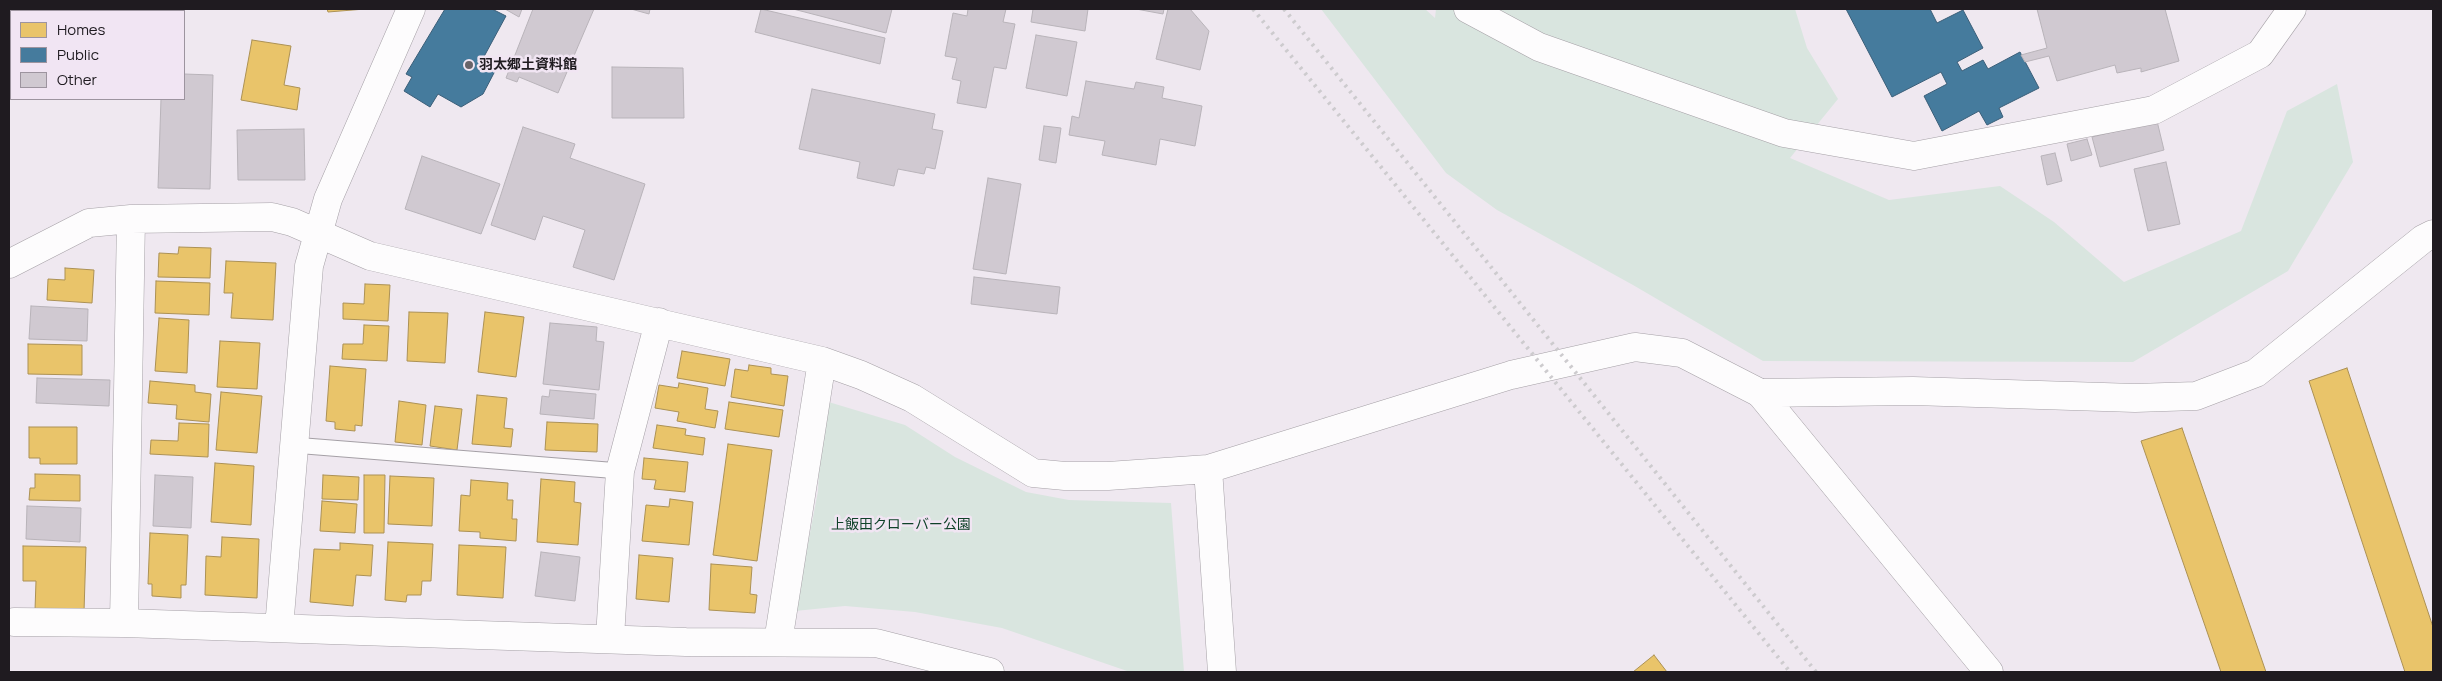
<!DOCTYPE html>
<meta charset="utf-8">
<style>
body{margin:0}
#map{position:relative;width:2442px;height:681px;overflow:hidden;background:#efe8f0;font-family:Manrope,sans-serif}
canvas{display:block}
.frame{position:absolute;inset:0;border:10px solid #1f1b20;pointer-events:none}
.legend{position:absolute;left:10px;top:10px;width:175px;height:90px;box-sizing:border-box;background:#f1e5f3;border:1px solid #9d949f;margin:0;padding:6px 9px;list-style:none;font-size:15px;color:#1f1b20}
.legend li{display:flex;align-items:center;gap:10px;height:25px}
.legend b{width:25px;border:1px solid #9d949f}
</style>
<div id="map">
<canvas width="2442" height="681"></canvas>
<div class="frame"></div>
<ul class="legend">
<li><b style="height:14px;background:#e9c46a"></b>Homes</li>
<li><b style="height:14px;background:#457b9d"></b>Public</li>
<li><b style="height:14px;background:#d0c9d1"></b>Other</li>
</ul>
</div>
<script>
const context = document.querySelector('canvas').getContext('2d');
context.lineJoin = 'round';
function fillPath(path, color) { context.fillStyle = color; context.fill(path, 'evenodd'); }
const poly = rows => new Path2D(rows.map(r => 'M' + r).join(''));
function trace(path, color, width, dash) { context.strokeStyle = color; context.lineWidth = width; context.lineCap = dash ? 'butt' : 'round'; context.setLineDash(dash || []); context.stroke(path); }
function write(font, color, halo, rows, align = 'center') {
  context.font = font + ' Manrope,"Noto Sans JP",sans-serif'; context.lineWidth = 5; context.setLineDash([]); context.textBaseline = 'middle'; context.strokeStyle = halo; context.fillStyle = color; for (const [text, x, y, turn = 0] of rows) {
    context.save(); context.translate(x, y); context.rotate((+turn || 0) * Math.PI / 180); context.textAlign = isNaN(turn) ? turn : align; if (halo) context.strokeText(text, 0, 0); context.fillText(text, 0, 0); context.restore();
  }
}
const green = poly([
 [1321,9,1425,9,1435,18,1436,9,1795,9,1807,48,1838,99,1790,158,1889,200,2000,186,2054,222,2124,282,2241,231,2287,111,2337,84,2353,162,2288,271,2133,362,1763,361,1633,285,1497,210,1446,173],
 [822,400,905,425,955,457,1026,492,1069,500,1171,503,1184,672,1130,672,1002,628,915,612,845,606,795,611,818,491]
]);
const homes = poly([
 [327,9,365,9,328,12,327,9],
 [252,40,291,46,284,85,300,88,297,110,241,100,252,40],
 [179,247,211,248,210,278,158,277,159,253,178,254,179,247],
 [226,261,276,263,273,320,231,318,233,293,224,293,226,261],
 [65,268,94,270,92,303,47,300,48,279,65,280,65,268],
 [156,281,210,283,209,315,155,313,156,281],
 [365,284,390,285,388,321,343,319,343,303,364,304,365,284],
 [409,312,448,313,445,363,407,361,409,312],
 [485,312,524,317,516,377,478,372,485,312],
 [159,318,189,320,187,373,155,371,159,318],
 [364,325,389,326,387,361,342,359,343,344,363,344,364,325],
 [220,341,260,343,257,389,217,387,220,341],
 [28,344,82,345,82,375,28,374,28,344],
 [682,351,730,359,725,386,677,378,682,351],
 [749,365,771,368,771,374,788,376,784,406,731,397,735,369,748,371,749,365],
 [330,366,366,369,362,426,355,425,355,431,335,429,335,422,326,421,330,366],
 [2347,368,2433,627,2433,672,2405,672,2309,381,2347,368],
 [150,381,195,385,195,392,211,394,209,422,176,419,177,405,148,403,150,381],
 [679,383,708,388,705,409,718,411,715,428,677,421,679,412,655,408,659,385,678,388,679,383],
 [221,392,262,396,257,453,216,450,221,392],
 [477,395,507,398,504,428,513,429,511,447,472,444,477,395],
 [399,401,426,405,422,445,395,442,399,401],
 [729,402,783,410,779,437,725,429,729,402],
 [435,406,462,409,457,450,430,446,435,406],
 [547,422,598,424,597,452,545,450,547,422],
 [179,423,209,424,208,457,150,454,151,440,178,441,179,423],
 [657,425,686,429,685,435,705,438,703,455,653,448,657,425],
 [29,427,77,427,77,464,40,464,40,458,29,458,29,427],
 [2182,428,2266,672,2221,672,2141,441,2182,428],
 [728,444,772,450,757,561,713,555,728,444],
 [644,458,688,462,685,492,654,489,656,480,642,479,644,458],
 [215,463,254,466,251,525,211,522,215,463],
 [35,474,80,475,80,501,29,500,30,488,35,488,35,474],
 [323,475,359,477,358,500,322,499,323,475],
 [364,475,385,475,384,533,364,533,364,475],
 [390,476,434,478,432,526,388,524,390,476],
 [541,479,575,482,574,502,581,503,578,545,537,542,541,479],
 [471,480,508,483,507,500,513,500,512,519,517,519,516,541,480,538,480,532,459,531,461,495,470,496,471,480],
 [670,499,693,502,689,545,642,541,646,505,669,507,670,499],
 [322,501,357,504,355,533,320,531,322,501],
 [150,533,188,535,186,585,181,585,181,598,152,596,152,584,148,584,150,533],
 [222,537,259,539,257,598,205,595,206,556,221,557,222,537],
 [388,542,433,544,431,581,422,581,421,595,407,595,406,602,385,600,388,542],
 [340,543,373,545,371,576,356,575,353,606,310,602,314,549,340,550,340,543],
 [459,545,506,547,503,598,457,595,459,545],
 [23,546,86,547,84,612,35,610,36,581,23,581,23,546],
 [639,555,673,558,669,602,636,599,639,555],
 [711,564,752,567,750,594,757,595,755,613,709,610,711,564],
 [1654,655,1667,672,1633,672,1654,655]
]);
const public = poly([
 [445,9,492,9,506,16,480,64,495,71,483,94,461,107,438,94,430,107,404,91,412,77,406,74,445,9],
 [1846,9,1930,9,1937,23,1963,10,1983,48,1957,62,1962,71,1983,60,1988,69,2020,52,2039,88,1999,108,2003,117,1987,125,1979,111,1942,131,1924,96,1947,84,1941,72,1892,97,1846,9]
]);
const building = poly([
 [505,9,522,9,519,17,505,9],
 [533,9,594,9,558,93,519,77,517,82,506,78,533,9],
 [631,9,650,9,649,14,631,9],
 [761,9,885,38,880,64,755,32,761,9],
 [793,9,892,9,886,33,793,9],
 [968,9,1006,9,1003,22,1015,24,1006,69,994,67,986,108,957,103,961,81,952,79,957,58,945,56,953,13,967,16,968,9],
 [1033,9,1088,9,1085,31,1031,22,1033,9],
 [1136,9,1164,9,1163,14,1136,9],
 [1168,9,1190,9,1209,31,1200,70,1156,59,1168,9],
 [2037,9,2165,9,2179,61,2141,72,2141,68,2117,73,2115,65,2057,81,2049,56,2025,62,2021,55,2047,48,2037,9],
 [1036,35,1077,42,1067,96,1026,88,1036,35],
 [612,67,683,68,684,118,612,118,612,67],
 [184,74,213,75,210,189,158,188,161,99,184,99,184,74],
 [1086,81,1134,89,1136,82,1164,87,1162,98,1202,106,1195,146,1160,139,1156,165,1102,155,1105,141,1069,135,1072,116,1079,118,1086,81],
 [812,89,935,114,932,129,943,131,935,169,926,167,924,174,898,169,894,186,857,178,860,162,799,149,812,89],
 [2157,121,2164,150,2100,167,2092,137,2157,121],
 [1044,126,1061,128,1056,163,1039,160,1044,126],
 [523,127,575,144,570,158,645,184,614,280,573,267,585,230,543,216,535,240,491,225,523,127],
 [304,129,305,180,238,180,237,130,304,129],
 [2087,139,2092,155,2071,161,2067,144,2087,139],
 [2055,153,2062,181,2047,185,2041,156,2055,153],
 [422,156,500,184,481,234,405,209,422,156],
 [2166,162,2180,224,2148,231,2134,169,2166,162],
 [988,178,1021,184,1006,274,973,269,988,178],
 [974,277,1060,287,1057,314,971,304,974,277],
 [31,306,88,309,87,341,29,339,31,306],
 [550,323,597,327,596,341,604,342,599,390,543,384,550,323],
 [37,378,110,380,109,406,36,403,37,378],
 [550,390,596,394,594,419,540,414,542,396,549,397,550,390],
 [155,475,193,477,191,528,153,526,155,475],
 [27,506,81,508,80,542,26,539,27,506],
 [541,552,580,557,575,601,535,596,541,552]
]);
const service = poly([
 [293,445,620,471]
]);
const minor = poly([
 [1468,9,1539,47,1784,133,1914,156,2154,110,2260,54,2292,9],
 [9,264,89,223,131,219,272,217,292,222,370,256,822,361,861,375,912,398,1033,473,1065,476,1108,476,1208,469,1511,375,1635,347,1682,353,1760,393],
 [1208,469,1222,672],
 [14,622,124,623,686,642,876,643,990,672],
 [124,623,131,219],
 [279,628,309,266,328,199,411,9],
 [610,638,620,471,659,322],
 [778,642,822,361]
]);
const tertiary = poly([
 [1989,672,1760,393,1913,391,2135,398,2196,396,2256,373,2423,239,2433,234]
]);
const rail = poly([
 [1253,9,1790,672],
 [1284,9,1816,672]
]);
const markers = [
 [469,65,5,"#686369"]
];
const poiNames = [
 ["羽太郷土資料館",479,65]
];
const parkNames = [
 ["上飯田クローバー公園",901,525]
];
fillPath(green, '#d9e5df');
fillPath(homes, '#e9c46a');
trace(homes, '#ac9154', 1);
fillPath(public, '#457b9d');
trace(public, '#3a5e78', 1);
fillPath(building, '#d0c9d1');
trace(building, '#b8b3b9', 1);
trace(service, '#a5a0a6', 17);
trace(minor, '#a5a0a6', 29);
trace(tertiary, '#a5a0a6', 29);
trace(service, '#fdfcfd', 15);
trace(minor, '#fdfcfd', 28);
trace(tertiary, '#fdfcfd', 28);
trace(rail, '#cdcbce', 4, [2.5, 5]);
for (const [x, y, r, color] of markers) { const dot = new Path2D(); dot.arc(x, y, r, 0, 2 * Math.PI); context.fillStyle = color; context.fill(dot); trace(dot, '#f1e5f3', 2); }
write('bold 14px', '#1f1b20', '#f1e5f3', poiNames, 'left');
write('14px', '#0f4229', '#f1e5f3', parkNames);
</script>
